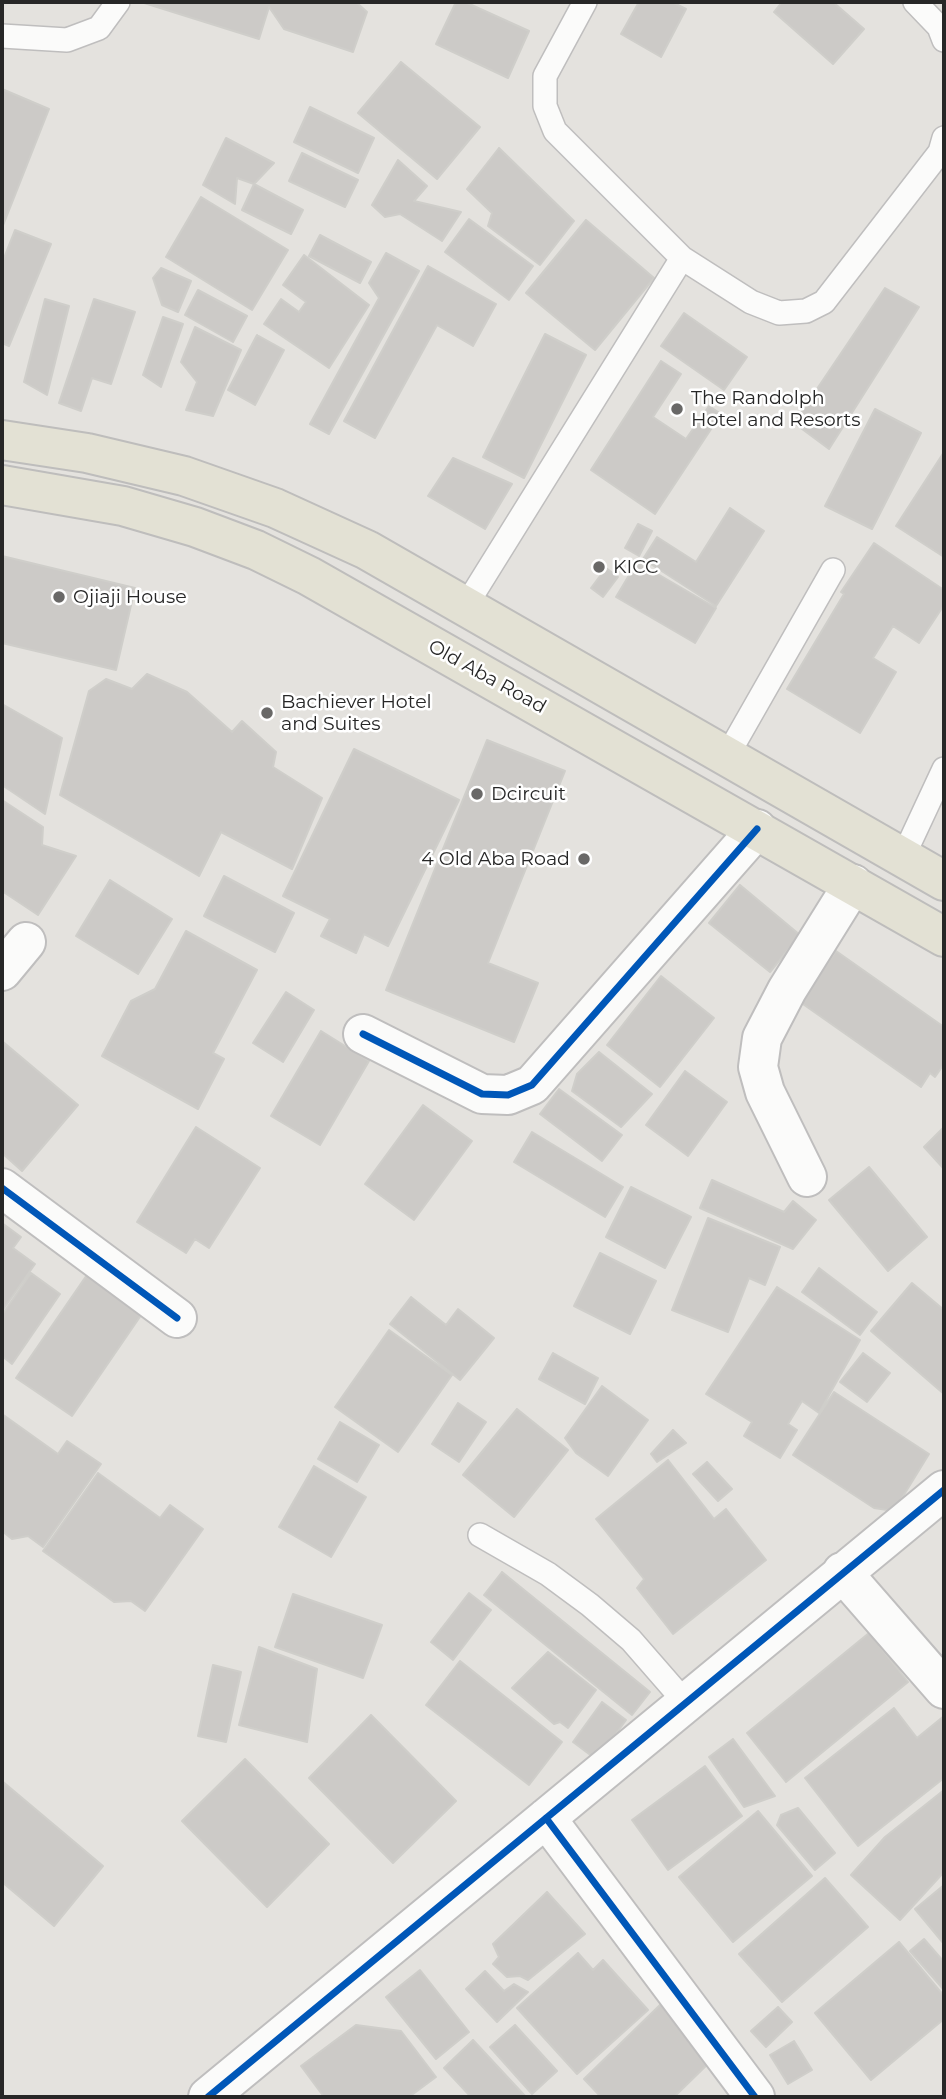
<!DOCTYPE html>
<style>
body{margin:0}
#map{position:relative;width:946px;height:2099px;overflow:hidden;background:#e4e2de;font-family:Montserrat,sans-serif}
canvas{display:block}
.frame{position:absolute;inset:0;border:4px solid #272727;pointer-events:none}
</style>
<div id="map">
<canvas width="946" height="2099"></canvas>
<div class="frame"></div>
</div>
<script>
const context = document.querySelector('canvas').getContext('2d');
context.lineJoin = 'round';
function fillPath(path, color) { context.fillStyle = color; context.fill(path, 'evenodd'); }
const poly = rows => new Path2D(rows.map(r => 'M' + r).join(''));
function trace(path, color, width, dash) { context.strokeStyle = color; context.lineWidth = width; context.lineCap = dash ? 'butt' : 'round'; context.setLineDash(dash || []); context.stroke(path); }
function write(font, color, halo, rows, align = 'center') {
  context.font = font + ' Montserrat,sans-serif'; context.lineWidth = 5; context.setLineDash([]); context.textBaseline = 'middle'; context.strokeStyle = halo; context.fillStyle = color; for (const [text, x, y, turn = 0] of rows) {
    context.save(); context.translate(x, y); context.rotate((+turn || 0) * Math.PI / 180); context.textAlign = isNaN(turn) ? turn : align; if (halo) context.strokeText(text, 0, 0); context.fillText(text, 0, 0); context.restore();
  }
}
const building = poly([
 [141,2,356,2,367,12,353,52,284,29,269,7,259,39,141,2],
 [456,2,465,2,529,31,508,78,436,44,456,2],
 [639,2,672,2,686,9,661,57,621,34,639,2],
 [782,2,833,2,864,29,833,64,774,12,782,2],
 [401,62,480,127,437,179,358,113,401,62],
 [2,89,49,109,2,228,2,89],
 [310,107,374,138,358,173,294,142,310,107],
 [226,138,274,163,254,184,237,178,235,204,203,185,226,138],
 [499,148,574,221,540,265,488,226,492,213,467,189,499,148],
 [302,153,358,180,345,207,289,181,302,153],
 [398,160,427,186,414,201,461,212,442,241,400,214,385,217,372,205,398,160],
 [254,184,303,210,291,234,242,210,254,184],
 [201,197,288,250,252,310,166,257,201,197],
 [469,219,533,266,509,300,445,252,469,219],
 [586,220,654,278,595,350,526,293,586,220],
 [15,230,51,244,9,346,2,343,2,263,15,230],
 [320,235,371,262,360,283,309,256,320,235],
 [386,253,419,271,329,434,310,424,379,298,369,283,386,253],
 [304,255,369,305,329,368,264,324,281,299,299,312,306,302,283,285,304,255],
 [428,266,496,304,473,346,437,325,375,438,344,421,428,266],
 [161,268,191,281,178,312,162,305,153,278,161,268],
 [885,288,919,307,829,449,794,423,885,288],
 [198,290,247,316,233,342,185,315,198,290],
 [45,299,69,306,47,395,24,382,45,299],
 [94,299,135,312,111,384,92,378,81,411,59,403,94,299],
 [684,313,747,357,724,390,661,346,684,313],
 [163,317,183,324,161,387,143,375,163,317],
 [195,327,241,350,213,416,186,410,197,382,181,362,195,327],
 [545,334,586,355,524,478,483,457,545,334],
 [257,335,284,350,255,405,228,390,257,335],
 [661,361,681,374,653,417,686,439,709,406,721,414,655,514,591,470,661,361],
 [875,409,921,433,872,529,825,506,875,409],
 [944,452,944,557,896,526,944,452],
 [453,458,512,484,485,529,428,496,453,458],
 [730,508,764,531,716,606,643,559,657,537,696,562,730,508],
 [638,524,652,531,639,556,625,548,638,524],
 [874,543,944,590,944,605,919,643,893,626,873,658,896,672,860,733,787,689,844,594,841,592,874,543],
 [2,556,135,588,116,670,2,643,2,556],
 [637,562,716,608,695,643,616,597,637,562],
 [606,568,618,577,603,597,591,588,606,568],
 [147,674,187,692,232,732,242,721,276,752,273,767,322,798,292,869,221,832,199,876,60,795,89,691,106,679,132,689,147,674],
 [2,704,62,738,45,814,2,785,2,704],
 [487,740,565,771,488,963,538,983,514,1042,386,990,487,740],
 [354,749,459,800,388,946,364,934,356,953,321,936,330,919,283,896,354,749],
 [2,800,43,827,42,845,76,856,38,915,2,891,2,800],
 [224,876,294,913,275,952,204,916,224,876],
 [110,880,172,919,138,974,76,936,110,880],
 [740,885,800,935,770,972,709,923,740,885],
 [186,931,257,970,213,1053,224,1059,198,1109,102,1056,131,1001,155,989,186,931],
 [836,951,944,1027,944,1064,935,1077,930,1073,921,1087,800,1002,836,951],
 [661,976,714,1018,660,1087,607,1045,661,976],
 [286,992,314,1010,283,1062,253,1043,286,992],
 [321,1031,369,1061,320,1145,271,1116,321,1031],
 [2,1041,78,1105,22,1171,2,1153,2,1041],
 [599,1052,652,1094,621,1127,572,1091,577,1074,599,1052],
 [685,1071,727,1102,688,1156,646,1125,685,1071],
 [559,1089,622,1135,602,1161,540,1114,559,1089],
 [423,1105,472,1141,414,1220,365,1184,423,1105],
 [196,1127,260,1168,209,1248,195,1239,186,1253,137,1222,196,1127],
 [944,1127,944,1169,924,1147,944,1127],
 [532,1132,623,1187,605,1217,514,1162,532,1132],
 [869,1167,927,1237,888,1271,829,1200,869,1167],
 [712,1180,784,1212,793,1201,816,1220,793,1249,700,1208,712,1180],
 [631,1187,691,1217,665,1268,606,1237,631,1187],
 [708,1218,780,1247,765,1285,749,1278,728,1332,672,1310,708,1218],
 [2,1223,21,1237,13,1248,35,1264,2,1311,2,1223],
 [600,1253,656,1281,630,1334,574,1306,600,1253],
 [819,1268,877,1312,860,1335,802,1292,819,1268],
 [91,1269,146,1308,72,1416,16,1378,91,1269],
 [31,1273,60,1294,12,1364,2,1356,2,1315,31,1273],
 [912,1283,944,1310,944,1394,871,1331,912,1283],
 [777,1287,860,1340,819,1413,802,1401,788,1424,797,1430,780,1458,744,1436,752,1422,706,1394,777,1287],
 [411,1297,446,1325,458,1309,494,1338,460,1380,390,1324,411,1297],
 [389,1330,452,1375,398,1452,335,1407,389,1330],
 [553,1353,598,1378,585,1404,539,1379,553,1353],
 [863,1353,890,1373,867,1402,840,1382,863,1353],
 [602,1386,648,1420,608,1476,576,1453,565,1438,602,1386],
 [834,1392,929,1454,894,1511,874,1508,793,1455,834,1392],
 [458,1403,486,1422,459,1462,432,1444,458,1403],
 [517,1409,568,1450,514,1517,463,1475,517,1409],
 [2,1414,58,1454,67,1441,101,1464,43,1547,28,1536,12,1539,2,1531,2,1414],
 [340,1422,379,1445,357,1482,318,1459,340,1422],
 [673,1430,686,1443,657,1462,651,1454,673,1430],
 [668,1460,714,1519,726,1509,766,1560,673,1634,637,1588,644,1579,596,1519,668,1460],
 [707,1462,732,1489,718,1501,693,1474,707,1462],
 [314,1466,366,1497,331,1557,279,1527,314,1466],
 [98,1473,160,1518,170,1505,203,1529,145,1611,131,1601,114,1602,43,1551,98,1473],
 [502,1572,650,1692,632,1715,484,1595,502,1572],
 [469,1593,491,1610,453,1660,431,1642,469,1593],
 [293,1594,382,1625,363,1678,275,1647,293,1594],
 [869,1633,908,1682,786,1782,747,1733,869,1633],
 [259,1647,317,1669,307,1742,239,1725,259,1647],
 [548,1652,596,1690,568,1728,560,1722,554,1724,512,1688,548,1652],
 [460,1661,562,1742,529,1785,426,1705,460,1661],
 [213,1665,241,1672,226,1742,198,1736,213,1665],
 [602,1702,626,1720,597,1760,573,1742,602,1702],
 [894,1708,917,1738,944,1716,944,1778,858,1846,805,1778,894,1708],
 [371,1715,456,1801,393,1863,309,1778,371,1715],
 [733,1739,775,1796,744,1807,709,1757,733,1739],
 [245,1759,329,1844,267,1907,182,1821,245,1759],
 [705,1766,742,1816,668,1870,632,1820,705,1766],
 [2,1781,103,1866,54,1926,2,1882,2,1781],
 [944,1790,944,1872,900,1920,851,1875,885,1837,944,1790],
 [798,1808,835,1853,815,1870,777,1825,781,1815,798,1808],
 [758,1811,812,1876,733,1942,679,1877,758,1811],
 [825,1878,868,1927,782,2002,739,1954,825,1878],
 [944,1885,944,1944,915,1909,944,1885],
 [547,1892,585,1934,528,1980,520,1976,507,1977,493,1964,499,1957,493,1944,547,1892],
 [924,1939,944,1962,944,1990,910,1951,924,1939],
 [899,1942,944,1996,944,2019,871,2080,815,2013,899,1942],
 [578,1953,593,1970,603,1960,648,2010,577,2074,517,2008,578,1953],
 [420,1970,469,2032,436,2059,386,1997,420,1970],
 [485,1971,504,1991,514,1984,528,1992,497,2022,466,1989,485,1971],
 [661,2004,713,2059,674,2097,601,2097,584,2079,661,2004],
 [778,2007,792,2022,766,2047,751,2031,778,2007],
 [356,2025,401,2031,436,2077,409,2097,324,2097,301,2066,356,2025],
 [515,2025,557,2071,532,2094,490,2047,515,2025],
 [473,2040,526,2097,471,2097,444,2068,473,2040],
 [794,2041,812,2070,788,2084,770,2055,794,2041]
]);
const service = poly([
 [585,2,545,76,545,106,555,131,682,258,751,302,779,313,806,311,824,302,940,152,944,138],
 [915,2,939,27,944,40],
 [2,36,67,40,99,28,118,2],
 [465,607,682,258],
 [727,756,833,570],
 [903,857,944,769],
 [480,1535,548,1574,590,1605,631,1640,685,1702]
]);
const minor = poly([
 [2,971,26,942],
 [363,1034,482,1094,508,1095,532,1085,757,829],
 [807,1177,765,1092,758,1067,762,1038,787,990,853,884],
 [2,1188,177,1318],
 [842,1572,944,1689],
 [546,1818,755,2097],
 [208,2097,944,1490]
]);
const primary = poly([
 [2,440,87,453,184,476,275,508,367,550,944,881],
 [2,485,123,506,195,527,256,550,309,576,944,937]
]);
const cycleway = poly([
 [363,1034,482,1094,508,1095,532,1085,757,829],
 [2,1188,177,1318],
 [546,1818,755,2097],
 [208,2097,944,1490]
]);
const markers = [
 [677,409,7,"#696867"],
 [599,567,7,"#696867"],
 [59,597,7,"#696867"],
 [267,713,7,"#696867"],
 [477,794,7,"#696867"],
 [584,859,7,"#696867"]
];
const poiNames = [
 ["The Randolph",691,398],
 ["Hotel and Resorts",691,420],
 ["KICC",613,567],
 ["Ojiaji House",73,597],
 ["Bachiever Hotel",281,702],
 ["and Suites",281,724],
 ["Dcircuit",491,794],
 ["4 Old Aba Road",570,859,"right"]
];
const streetNames = [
 ["Old Aba Road",487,677,29]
];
fillPath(building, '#cccac7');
trace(building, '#cfceca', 2);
trace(service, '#bfbebe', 26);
trace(minor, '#bfbebe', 42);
trace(primary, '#bebdbc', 42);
trace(service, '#fbfbfa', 23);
trace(minor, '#fbfbfa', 38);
trace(primary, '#e3e1d4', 38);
trace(cycleway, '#0057b8', 7);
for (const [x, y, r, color] of markers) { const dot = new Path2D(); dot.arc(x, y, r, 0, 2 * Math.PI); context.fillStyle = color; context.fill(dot); trace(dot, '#fff', 2.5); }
write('19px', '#272727', '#fff', poiNames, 'left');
write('19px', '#272727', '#fff', streetNames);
</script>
